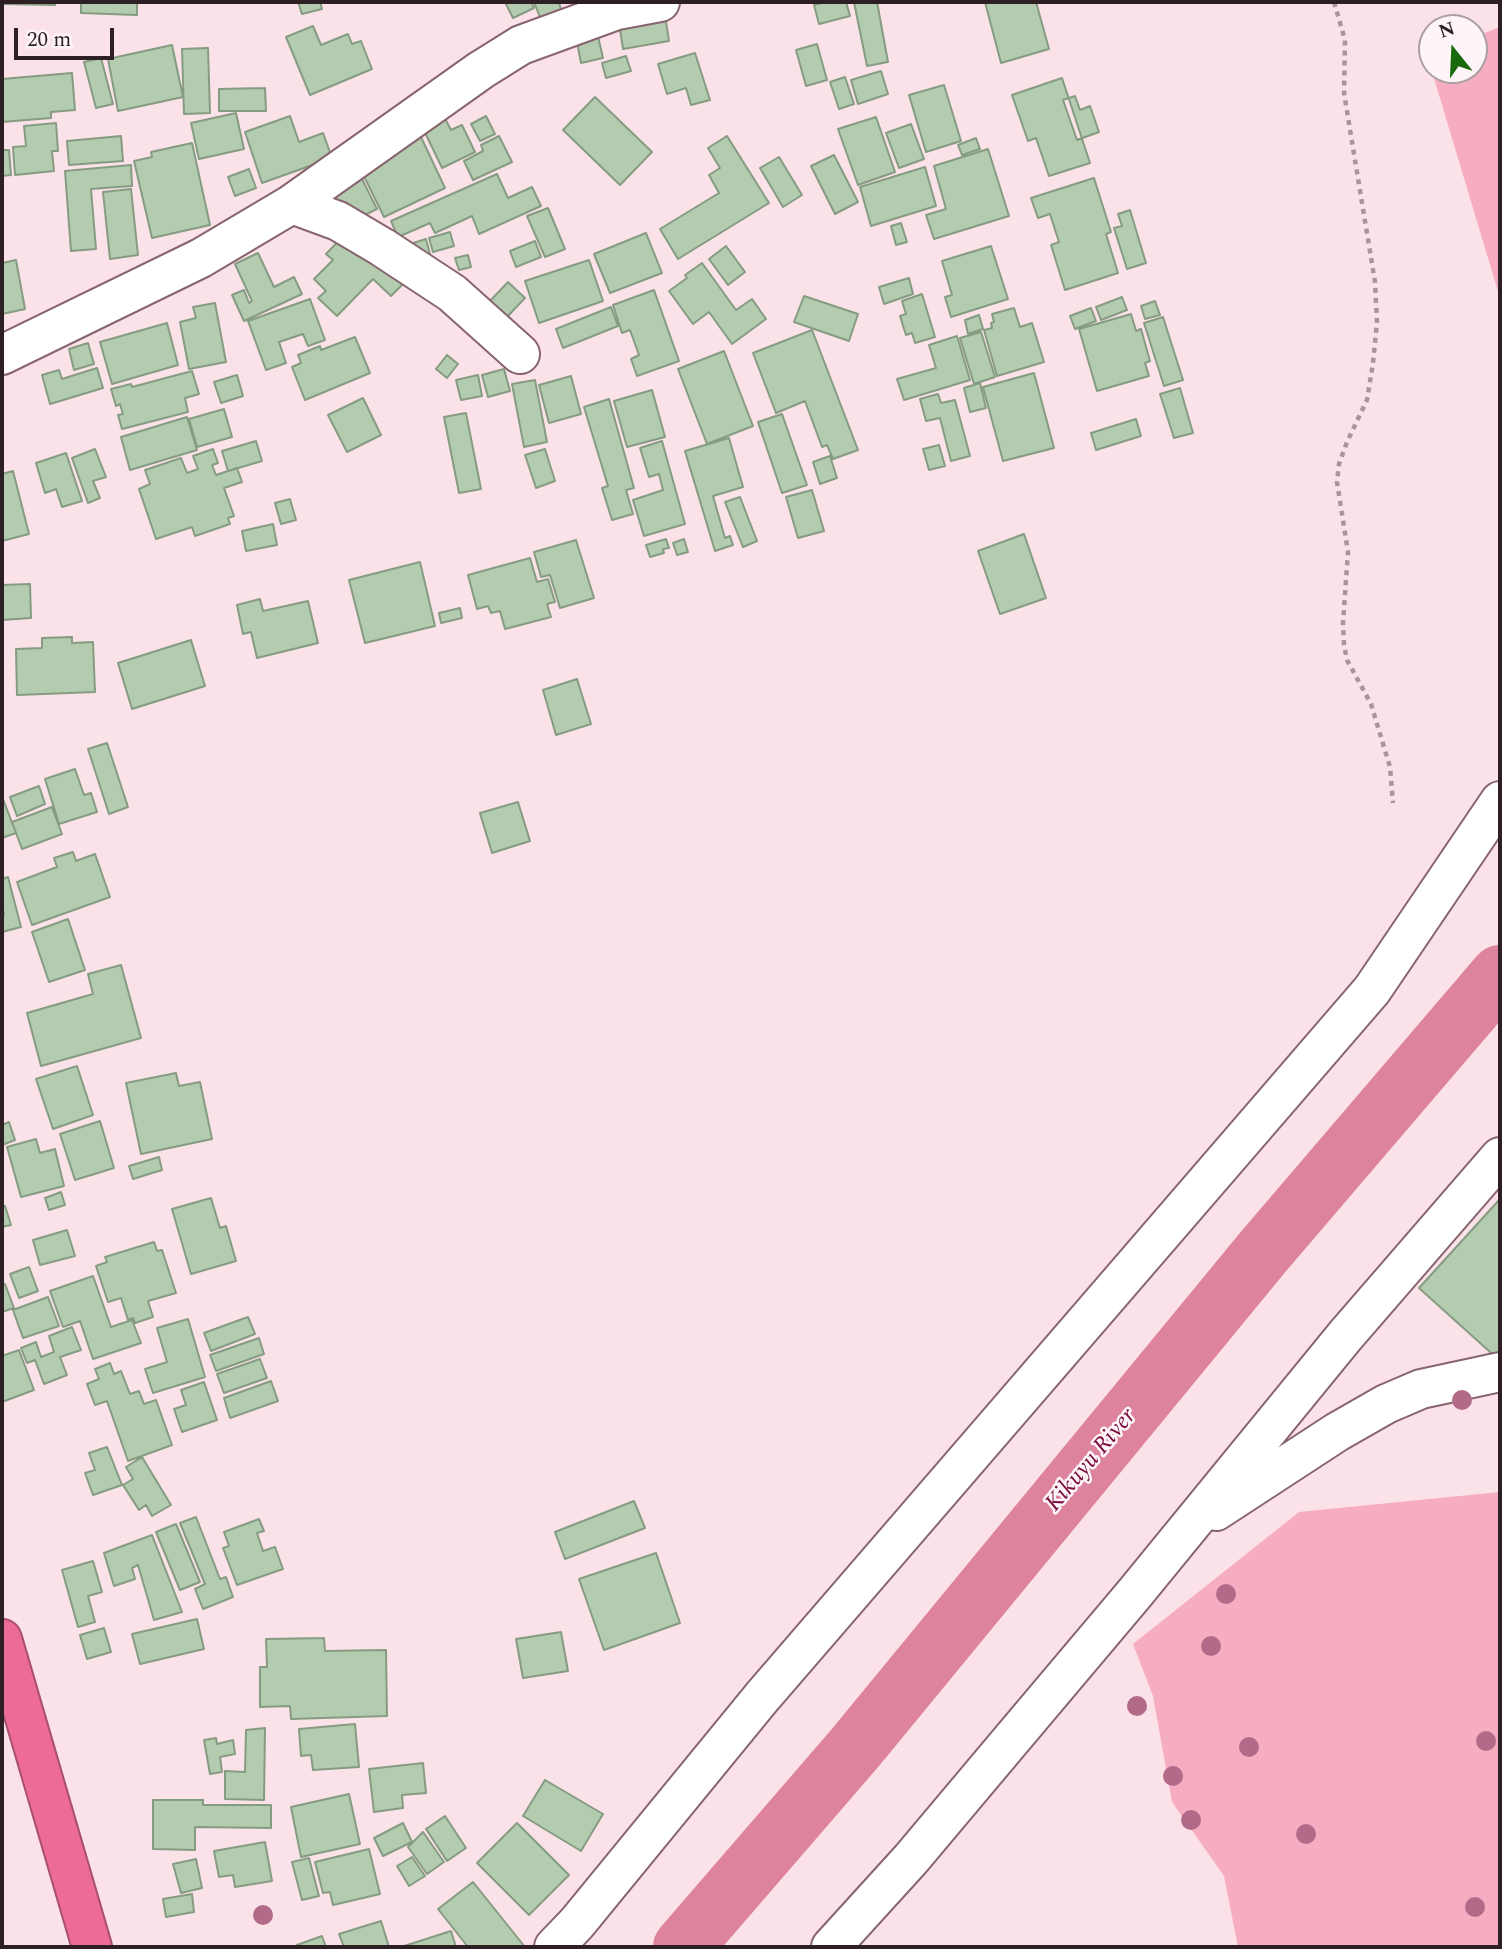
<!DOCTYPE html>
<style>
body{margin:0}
#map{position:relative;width:1502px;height:1949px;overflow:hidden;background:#fbe2e8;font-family:Spectral,serif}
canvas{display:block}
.frame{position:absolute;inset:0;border:4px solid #2d1f23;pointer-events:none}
.north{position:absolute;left:1418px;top:14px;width:70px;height:70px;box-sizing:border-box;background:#fdf5f7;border:2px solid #aa9fa2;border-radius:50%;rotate:342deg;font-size:19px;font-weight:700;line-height:28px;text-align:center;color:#2d1f23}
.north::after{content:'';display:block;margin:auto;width:24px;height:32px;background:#1a6a0d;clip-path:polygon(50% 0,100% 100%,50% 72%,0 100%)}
.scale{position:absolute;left:14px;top:28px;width:100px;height:32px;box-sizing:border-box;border:4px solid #2d1f23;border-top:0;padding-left:9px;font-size:21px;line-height:24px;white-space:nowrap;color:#2d1f23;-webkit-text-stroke:5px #fdf5f7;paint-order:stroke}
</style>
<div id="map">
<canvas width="1502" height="1949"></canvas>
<div class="frame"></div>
<div class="north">N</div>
<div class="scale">20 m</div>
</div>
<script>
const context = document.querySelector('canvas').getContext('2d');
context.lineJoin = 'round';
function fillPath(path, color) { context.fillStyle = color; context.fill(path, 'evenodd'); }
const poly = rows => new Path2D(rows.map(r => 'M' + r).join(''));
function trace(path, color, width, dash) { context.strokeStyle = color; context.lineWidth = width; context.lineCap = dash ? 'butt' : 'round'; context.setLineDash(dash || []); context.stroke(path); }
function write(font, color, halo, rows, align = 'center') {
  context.font = font + ' Spectral,serif'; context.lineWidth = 5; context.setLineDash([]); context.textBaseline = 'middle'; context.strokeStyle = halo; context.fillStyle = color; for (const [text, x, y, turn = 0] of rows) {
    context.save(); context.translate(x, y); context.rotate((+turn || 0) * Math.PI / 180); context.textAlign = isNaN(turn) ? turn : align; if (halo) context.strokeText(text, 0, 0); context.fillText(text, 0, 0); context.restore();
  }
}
const green = poly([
 [1500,27,1500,298,1427,55,1432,53,1432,70,1474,70,1474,37],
 [1500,1492,1500,1947,1238,1947,1224,1876,1172,1802,1153,1696,1133,1644,1299,1512]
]);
const river = poly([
 [683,1947,855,1748,1263,1252,1500,975]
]);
const building = poly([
 [2,2,55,2,55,5,2,4,2,2],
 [81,2,137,2,137,15,81,13,81,2],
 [298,2,320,2,322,9,302,14,298,2],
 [505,2,531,2,534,8,513,18,505,2],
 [534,2,562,2,559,3,562,12,541,20,534,2],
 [825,2,846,2,850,16,819,24,814,5,825,2],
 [854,2,877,2,888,62,867,66,854,2],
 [985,2,1036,2,1049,49,1001,63,985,2],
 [665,15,669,41,623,49,619,23,665,15],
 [313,26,321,45,348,34,352,44,361,41,372,69,310,95,286,37,313,26],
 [597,32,603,58,581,63,576,37,597,32],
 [817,44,827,80,806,86,796,50,817,44],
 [172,45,183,97,118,111,108,59,172,45],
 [208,48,210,113,184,114,182,49,208,48],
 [695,53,710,100,691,105,686,88,667,94,658,64,695,53],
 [626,56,631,71,606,78,602,63,626,56],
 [101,58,113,104,96,108,84,62,101,58],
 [881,71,888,94,858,104,851,80,881,71],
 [72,73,75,110,51,112,51,118,2,122,2,79,72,73],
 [845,77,854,104,839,109,830,82,845,77],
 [1062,78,1090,163,1049,176,1036,138,1028,141,1012,95,1062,78],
 [944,85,961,141,926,152,909,95,944,85],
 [265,88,266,111,219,111,219,89,265,88],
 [1075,96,1080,110,1090,106,1099,132,1077,140,1063,100,1075,96],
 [595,97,652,152,620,185,563,130,595,97],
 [441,111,451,130,462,125,475,152,442,168,420,122,441,111],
 [236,113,244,149,199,159,191,123,236,113],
 [290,116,299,142,323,133,332,158,262,183,245,132,290,116],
 [486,116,495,134,480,141,471,124,486,116],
 [876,117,895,172,858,185,838,129,876,117],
 [56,123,58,151,52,151,54,171,15,175,13,147,26,146,24,126,56,123],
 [911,124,924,159,899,168,886,133,911,124],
 [121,136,123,161,69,165,67,141,121,136],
 [499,136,512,162,473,180,464,161,483,151,481,145,499,136],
 [727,136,769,203,678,259,660,229,719,193,709,175,720,168,708,148,727,136],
 [421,137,445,188,384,217,359,166,421,137],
 [976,138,980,149,962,155,958,145,976,138],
 [192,143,210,225,152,238,134,161,152,157,151,152,192,143],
 [988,149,1009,216,934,239,926,215,946,209,934,166,988,149],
 [2,150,9,150,11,175,2,176,2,150],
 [834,155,858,202,835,214,811,166,834,155],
 [779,157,802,195,783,207,760,168,779,157],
 [131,165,132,186,91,189,96,249,71,251,65,171,131,165],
 [355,165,377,209,348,223,315,185,355,165],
 [925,167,936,206,871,226,860,187,925,167],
 [249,169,256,188,235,196,228,177,249,169],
 [497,174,508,198,532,187,541,206,479,234,472,216,435,233,430,223,398,237,391,221,497,174],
 [1094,178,1111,232,1106,234,1118,273,1065,290,1051,245,1059,242,1050,214,1038,218,1031,198,1094,178],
 [131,189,138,255,110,259,103,192,131,189],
 [548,208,565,249,545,257,527,216,548,208],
 [1130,210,1146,263,1127,269,1114,228,1122,226,1118,214,1130,210],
 [901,223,907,242,896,245,891,226,901,223],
 [349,230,404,283,391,296,373,279,337,316,318,298,326,291,314,279,333,260,326,254,349,230],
 [450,232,454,246,433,252,429,238,450,232],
 [646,233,662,273,610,293,594,254,646,233],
 [426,239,430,254,415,259,410,244,426,239],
 [535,241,541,257,516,267,510,251,535,241],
 [726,246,745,272,728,285,709,259,726,246],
 [991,246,1008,299,951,317,945,297,952,295,942,261,991,246],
 [258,253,274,287,294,277,302,294,244,321,232,295,244,290,249,303,252,301,235,264,258,253],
 [468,255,471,267,459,270,455,258,468,255],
 [16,260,25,309,2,314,2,263,16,260],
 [589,260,603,301,539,323,525,281,589,260],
 [702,263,736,310,752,299,766,319,732,344,709,312,693,324,669,291,687,278,685,275,702,263],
 [909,278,913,294,884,304,879,287,909,278],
 [508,282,525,298,507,317,490,301,508,282],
 [654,290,679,361,637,376,631,359,639,355,630,330,622,333,613,305,654,290],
 [922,294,935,337,915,343,912,333,906,335,900,316,906,314,902,301,922,294],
 [804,296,858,314,849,341,794,322,804,296],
 [1122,297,1127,310,1101,320,1096,307,1122,297],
 [310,299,325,340,308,346,303,334,279,342,286,363,266,370,248,321,310,299],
 [1155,301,1160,315,1145,319,1141,306,1155,301],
 [215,303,226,362,189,369,180,322,196,318,193,307,215,303],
 [611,307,618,326,563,348,556,329,611,307],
 [1014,308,1020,327,1032,323,1044,362,997,376,984,330,992,328,991,323,994,322,992,314,1014,308],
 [1091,308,1096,321,1075,329,1070,316,1091,308],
 [1131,314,1136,331,1141,329,1150,361,1145,363,1149,376,1097,391,1079,329,1131,314],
 [979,315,983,329,968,334,965,320,979,315],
 [1163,317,1183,380,1164,386,1144,323,1163,317],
 [167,323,178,365,112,384,100,342,167,323],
 [812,330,858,450,833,459,827,445,822,447,805,401,776,413,753,353,812,330],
 [981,332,995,377,974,384,960,338,981,332],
 [957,336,970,380,904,400,897,379,936,368,929,345,957,336],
 [355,337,370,373,305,400,292,367,301,363,298,355,320,346,321,350,355,337],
 [88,343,94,364,74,370,69,349,88,343],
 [724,351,753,426,707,444,678,369,724,351],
 [447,355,458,364,447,378,436,369,447,355],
 [97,368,103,388,50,404,42,375,59,370,62,379,97,368],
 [504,369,510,391,488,397,482,375,504,369],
 [192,371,199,394,185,398,188,412,122,429,118,415,123,414,120,404,116,406,111,389,131,384,132,387,192,371],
 [1034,373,1054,448,1003,461,983,387,1034,373],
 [237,375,243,396,221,403,214,382,237,375],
 [478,375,482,396,461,400,456,380,478,375],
 [571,376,581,414,549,423,539,385,571,376],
 [535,380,547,442,524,447,512,384,535,380],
 [980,383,986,408,970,412,964,388,980,383],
 [1180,388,1193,433,1174,438,1160,394,1180,388],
 [652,390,665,437,627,447,614,401,652,390],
 [938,394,941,403,955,400,970,456,951,461,940,418,926,421,920,399,938,394],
 [363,398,381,435,347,452,328,415,363,398],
 [609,399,634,488,626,490,633,514,612,520,602,488,608,486,584,407,609,399],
 [224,409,232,437,197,447,189,419,224,409],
 [466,413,481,489,459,493,444,417,466,413],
 [782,414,807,485,782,493,758,422,782,414],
 [187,417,197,450,130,470,121,437,187,417],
 [1136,419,1141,436,1096,450,1091,433,1136,419],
 [729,438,743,487,713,496,725,538,730,536,733,545,715,551,685,451,729,438],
 [256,441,262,461,228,471,222,451,256,441],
 [662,441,685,524,644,536,633,500,663,490,659,474,649,477,640,448,662,441],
 [939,445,945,466,929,470,923,449,939,445],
 [95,449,106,477,93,481,100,498,88,503,72,458,95,449],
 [213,449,218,463,212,465,216,475,237,468,242,482,224,488,234,516,228,518,230,524,195,536,192,527,156,539,139,489,150,484,145,470,181,458,187,473,198,469,193,456,213,449],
 [545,449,555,481,536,488,525,455,545,449],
 [66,453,82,501,62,507,56,489,45,493,36,463,66,453],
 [830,456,837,478,820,484,813,462,830,456],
 [13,471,29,534,2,541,2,474,13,471],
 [812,490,824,531,798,538,786,497,812,490],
 [740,497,757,541,743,547,725,502,740,497],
 [290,499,296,520,281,524,275,503,290,499],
 [273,524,277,545,246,551,242,531,273,524],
 [1024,534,1046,598,1000,614,978,551,1024,534],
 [666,539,669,548,663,549,664,553,650,557,646,545,666,539],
 [684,539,688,552,677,555,673,543,684,539],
 [576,540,594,598,560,608,550,575,541,577,534,552,576,540],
 [530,558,537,582,548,579,555,602,547,604,551,617,505,629,500,611,491,613,488,606,477,609,468,575,530,558],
 [420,562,435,626,365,643,349,580,420,562],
 [30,584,31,618,2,620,2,585,30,584],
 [260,599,263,611,308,601,318,643,257,658,251,632,243,634,237,605,260,599],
 [460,608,462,618,441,623,439,613,460,608],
 [72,637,72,643,93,642,95,692,17,695,16,649,42,648,42,638,72,637],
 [191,640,205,686,132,709,118,663,191,640],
 [577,679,591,724,556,735,543,690,577,679],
 [107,743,128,807,109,814,88,749,107,743],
 [75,769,84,795,91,793,97,812,59,824,45,779,75,769],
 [39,786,45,804,17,816,10,797,39,786],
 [2,799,3,799,16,833,2,838,2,799],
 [518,802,530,841,492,853,480,813,518,802],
 [52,807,62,834,22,849,12,822,52,807],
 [73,852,76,861,95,854,110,897,32,925,17,882,57,867,54,858,73,852],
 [8,877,21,927,2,932,2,915,4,914,2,906,2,879,8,877],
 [68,919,85,970,49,982,32,932,68,919],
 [121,965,141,1038,41,1066,27,1013,93,994,88,974,121,965],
 [77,1066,93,1115,53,1129,36,1079,77,1066],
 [176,1073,179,1086,200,1082,212,1139,141,1154,126,1083,176,1073],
 [100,1121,114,1168,75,1180,60,1134,100,1121],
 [9,1122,15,1140,2,1145,2,1125,9,1122],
 [36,1139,40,1153,55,1149,64,1186,21,1197,7,1147,36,1139],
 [159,1157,162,1170,133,1179,129,1166,159,1157],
 [61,1192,65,1205,49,1210,45,1198,61,1192],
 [211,1198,220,1228,226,1226,236,1261,191,1274,172,1209,211,1198],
 [1500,1199,1500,1361,1419,1288,1500,1199],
 [5,1206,11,1225,2,1227,2,1207,5,1206],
 [67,1230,75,1256,40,1265,33,1240,67,1230],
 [154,1242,157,1251,162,1250,176,1293,148,1301,153,1317,135,1323,133,1318,128,1320,121,1298,108,1302,96,1266,107,1262,105,1257,154,1242],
 [29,1267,38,1291,19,1298,10,1274,29,1267],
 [93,1276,111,1327,132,1320,141,1343,93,1359,80,1321,63,1327,50,1291,93,1276],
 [5,1284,14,1308,2,1312,2,1285,5,1284],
 [48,1297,59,1326,23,1338,13,1310,48,1297],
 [248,1317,255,1334,211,1351,204,1333,248,1317],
 [188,1319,205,1377,153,1393,145,1369,167,1362,157,1328,188,1319],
 [72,1327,81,1350,60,1357,67,1375,44,1384,35,1360,27,1363,21,1348,36,1342,41,1357,54,1352,49,1336,72,1327],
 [259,1338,264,1354,216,1371,210,1355,259,1338],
 [19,1350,34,1390,2,1402,2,1356,19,1350],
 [260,1359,267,1378,224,1393,217,1374,260,1359],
 [110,1363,114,1374,121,1371,130,1394,139,1391,144,1404,156,1400,172,1445,128,1461,107,1401,95,1405,87,1384,99,1379,95,1369,110,1363],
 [271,1381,278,1401,230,1418,224,1398,271,1381],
 [204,1382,217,1420,182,1432,174,1409,186,1405,181,1390,204,1382],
 [107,1447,122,1485,93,1495,85,1473,95,1470,89,1453,107,1447],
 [142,1457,171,1505,152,1516,146,1505,139,1510,123,1485,133,1479,126,1467,142,1457],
 [634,1501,645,1528,565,1559,555,1532,634,1501],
 [196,1517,220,1579,226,1577,233,1597,203,1609,195,1589,205,1584,180,1523,196,1517],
 [259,1519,264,1531,257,1533,263,1551,275,1547,283,1569,237,1585,223,1548,229,1546,224,1532,259,1519],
 [176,1524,200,1582,180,1590,156,1532,176,1524],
 [152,1535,182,1612,154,1620,138,1565,132,1568,135,1579,114,1586,104,1553,152,1535],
 [656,1553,680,1623,604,1650,579,1579,656,1553],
 [93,1561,102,1592,88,1596,95,1622,78,1627,62,1570,93,1561],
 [197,1619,204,1649,140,1664,132,1634,197,1619],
 [104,1628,111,1652,87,1659,80,1635,104,1628],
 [561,1632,568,1671,523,1678,516,1639,561,1632],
 [324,1638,325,1651,386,1650,387,1716,291,1719,290,1706,260,1707,260,1667,267,1667,266,1639,324,1638],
 [355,1724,359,1767,313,1770,311,1755,301,1756,299,1729,355,1724],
 [265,1728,264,1800,225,1799,225,1771,245,1772,246,1730,265,1728],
 [216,1738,217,1744,233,1740,235,1754,220,1757,222,1772,210,1774,204,1740,216,1738],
 [423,1763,426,1793,402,1795,403,1808,374,1812,369,1769,423,1763],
 [545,1780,603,1814,581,1851,523,1816,545,1780],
 [349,1794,360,1844,301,1857,291,1807,349,1794],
 [153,1800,203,1800,203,1805,271,1805,271,1828,195,1827,195,1850,153,1849,153,1800],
 [445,1816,466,1848,447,1861,426,1829,445,1816],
 [403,1823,412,1842,383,1856,374,1838,403,1823],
 [517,1823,569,1875,529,1915,477,1863,517,1823],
 [423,1832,444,1862,427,1874,408,1847,423,1832],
 [265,1842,272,1881,235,1887,233,1875,219,1877,214,1851,265,1842],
 [369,1849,380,1894,333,1905,330,1892,323,1893,315,1862,369,1849],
 [412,1857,425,1876,409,1886,397,1866,412,1857],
 [309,1858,319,1896,302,1900,292,1862,309,1858],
 [196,1859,202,1888,181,1893,173,1864,196,1859],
 [473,1882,525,1947,468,1947,438,1909,473,1882],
 [192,1894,194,1912,166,1917,163,1899,192,1894],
 [381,1921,389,1947,344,1947,339,1934,381,1921],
 [451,1931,456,1947,401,1947,451,1931],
 [322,1936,326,1947,298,1947,297,1945,322,1936]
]);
const path = poly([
 [1334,2,1345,40,1344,93,1375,282,1377,322,1373,363,1367,400,1347,442,1339,464,1337,482,1348,552,1343,623,1344,645,1347,660,1371,704,1390,767,1393,803]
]);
const minor = poly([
 [292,204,338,221,382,247,452,293,520,354],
 [2,355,201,258,292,204,481,70,521,45,617,10,660,2],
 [1216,1511,1337,1432,1386,1404,1421,1389,1500,1372],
 [554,1947,577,1923,762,1697,1372,990,1500,801],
 [831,1947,911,1859,1006,1746,1135,1593,1345,1336,1500,1157]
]);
const highway = poly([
 [2,1639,92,1947]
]);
const trees = [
 [1462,1400],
 [1226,1594],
 [1211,1646],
 [1137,1706],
 [1486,1741],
 [1249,1747],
 [1173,1776],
 [1191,1820],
 [1306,1834],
 [1475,1907],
 [263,1915]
];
const waterNames = [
 ["Kikuyu River",1092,1461,-50]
];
fillPath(green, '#f6adc1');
trace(river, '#dd839e', 60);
fillPath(building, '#b3ccb0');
trace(building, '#859c82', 2);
trace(minor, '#87646e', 42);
trace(highway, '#a9506e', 42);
trace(path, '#a9949a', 4.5, [5, 5]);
trace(minor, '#fff', 38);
trace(highway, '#ec6b97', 38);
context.fillStyle = '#b26a89';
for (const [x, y] of trees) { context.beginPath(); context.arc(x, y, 10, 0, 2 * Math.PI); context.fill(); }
write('italic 24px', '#7b0e3f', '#fdf5f7', waterNames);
</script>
